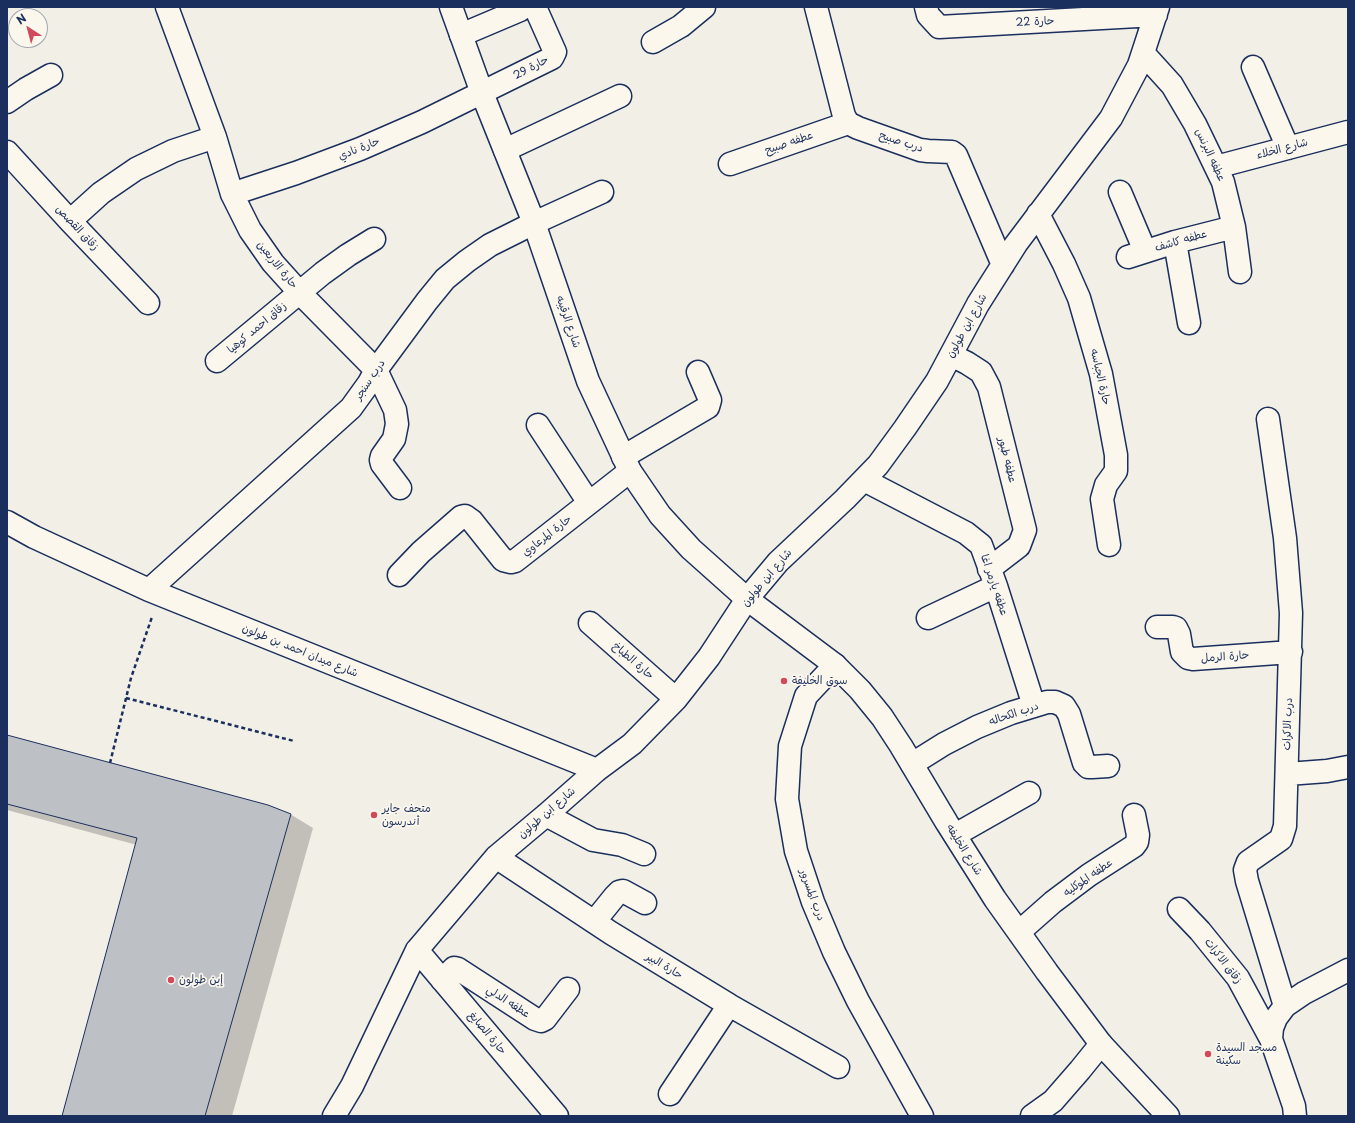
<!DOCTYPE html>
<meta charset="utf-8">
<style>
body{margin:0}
#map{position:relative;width:1355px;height:1123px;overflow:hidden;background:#f2efe6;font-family:"Playpen Sans",sans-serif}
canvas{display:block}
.frame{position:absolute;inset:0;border:8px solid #1b2f5e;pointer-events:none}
.north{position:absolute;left:8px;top:8px;width:40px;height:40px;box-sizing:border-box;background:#fbf7ec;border:1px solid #a1a7b3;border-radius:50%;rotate:324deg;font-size:11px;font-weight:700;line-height:16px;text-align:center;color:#1b2f5e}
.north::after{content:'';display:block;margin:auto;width:14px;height:18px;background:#d1495b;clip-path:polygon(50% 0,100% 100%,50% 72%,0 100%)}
</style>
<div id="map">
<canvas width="1355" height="1123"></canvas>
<div class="frame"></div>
<div class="north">N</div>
</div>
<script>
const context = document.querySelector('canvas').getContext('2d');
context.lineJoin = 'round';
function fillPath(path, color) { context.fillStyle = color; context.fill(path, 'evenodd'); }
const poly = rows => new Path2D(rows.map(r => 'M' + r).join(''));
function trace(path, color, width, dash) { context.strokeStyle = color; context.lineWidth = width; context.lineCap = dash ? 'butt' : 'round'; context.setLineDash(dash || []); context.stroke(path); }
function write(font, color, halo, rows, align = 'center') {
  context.font = font + ' "Playpen Sans","Playpen Sans Arabic",sans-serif'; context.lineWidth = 3.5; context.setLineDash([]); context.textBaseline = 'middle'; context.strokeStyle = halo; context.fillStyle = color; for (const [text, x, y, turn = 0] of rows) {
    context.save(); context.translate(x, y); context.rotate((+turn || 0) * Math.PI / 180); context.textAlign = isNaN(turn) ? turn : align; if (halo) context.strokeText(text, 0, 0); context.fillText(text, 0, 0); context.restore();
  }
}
const shadow = poly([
 [7,736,290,814,313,828,232,1116,63,1116,137,845,7,810]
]);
const building = poly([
 [7,735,268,805,291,814,205,1116,62,1116,137,838,7,804,7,735]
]);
const path = poly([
 [126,698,294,741],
 [110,763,131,678,152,617]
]);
const street = poly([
 [167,7,215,137,232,194,250,230,273,263,300,293,376,370,395,410,397,424,394,439,382,456,381,460,382,464,400,488],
 [816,7,844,116,848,123,858,128,920,150,928,151,952,152,956,155,1003,265],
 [926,7,928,15,939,27,1156,15],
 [461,35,520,10],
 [653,42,681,26,704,7],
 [1143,53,1172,85,1195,124,1223,182,1234,227,1240,272],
 [1253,67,1288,148],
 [7,102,26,89,51,75],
 [505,150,620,96],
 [7,152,70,221,148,303],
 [730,164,848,123],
 [1216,167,1348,132],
 [1120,192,1145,251],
 [232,194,296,173,360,149,422,122,552,58,555,52,535,7],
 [1038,214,1064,264,1079,298,1101,374,1116,455,1116,471,1106,485,1102,499,1109,545],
 [70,221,101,193,136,169,173,151,215,137],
 [1175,242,1189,323],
 [1128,257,1175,242,1234,227],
 [951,355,967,363,981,372,989,387,1025,530,1019,546,989,569],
 [217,361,323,273,348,255,374,239],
 [1268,419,1285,538,1291,613,1285,826,1281,839,1248,862,1245,870,1247,881,1285,1006],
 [538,425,589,503],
 [623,457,708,407,710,400,698,372],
 [864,480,966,533,981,545,996,586,1034,706],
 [7,522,34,537,149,590,597,770],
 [399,575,421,552,461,517,465,516,472,521,503,560,511,562,515,561,630,471],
 [149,590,351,408,369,383,376,370,427,301,445,279,467,261,490,245,534,223,602,192],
 [928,618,996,586],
 [590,623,676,699],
 [1157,627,1173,627,1176,628,1179,634,1182,652,1188,658,1193,659,1291,652],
 [835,665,806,696,790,746,787,799,796,851,813,902,834,952,858,1001,922,1116],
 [912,764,944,744,977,727,1011,713,1047,702,1055,702,1064,706,1069,714,1084,763,1088,767,1092,767,1108,766],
 [1287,774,1327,771,1348,767],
 [546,815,593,840,622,845,644,854],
 [955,835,1029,793],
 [496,857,611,933,729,1005,838,1067],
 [1179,909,1200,931,1238,978,1271,1039],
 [594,922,615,896,619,892,623,891,645,903],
 [1019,932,1053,902,1089,875,1134,846,1137,842,1138,835,1134,815],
 [417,950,557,1116],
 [442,980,454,968,458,969,535,1019,541,1021,545,1019,568,989],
 [670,1094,729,1005],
 [334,1116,352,1086,417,950,496,857,546,815,597,770,632,744,676,699,709,657,747,599,778,562,845,499,878,465,905,428,937,381,978,304,1016,244,1111,118,1139,65,1158,7],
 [1032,1116,1053,1101,1080,1070,1101,1044],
 [1295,1116,1294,1106,1271,1039,1272,1028,1276,1018,1285,1006,1304,993,1348,970]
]);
const secondary = poly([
 [451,7,482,93,534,223,588,381,630,471,660,515,691,549,747,599,835,665,860,690,882,717,901,746,947,823,995,899,1047,972,1101,1044,1168,1116]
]);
const markers = [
 [784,681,4,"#d1495b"],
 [374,815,4,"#d1495b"],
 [171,980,4,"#d1495b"],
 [1208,1054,4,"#d1495b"]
];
const streetNames = [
 ["حارة 22",1035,22,-3],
 ["حارة 29",531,68,-28],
 ["درب صبيح",901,142,18],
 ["عطفه صبيح",789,143,-19],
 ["حارة نادي",359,149,-22],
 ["شارع الخلاء",1282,149,-15],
 ["عطفه البرنس",1210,155,65],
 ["زقاق القصص",77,228,47],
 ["عطفه كاشف",1181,241,-16],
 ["حارة الاربعين",277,265,51],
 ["شارع الرقيبه",568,322,71],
 ["شارع ابن طولون",967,326,-61],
 ["زقاق احمد كوهيا",257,328,-40],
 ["حارة الجباسه",1100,377,77],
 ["درب سنجر",370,380,-56],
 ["عطفه طبور",1007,460,76],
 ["حارة المرعاوي",547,536,-38],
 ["شارع ابن طولون",767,578,-50],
 ["عطفه يارمر اغا",994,585,71],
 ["شارع ميدان احمد بن طولون",300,651,22],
 ["حارة الرمل",1225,657,-4],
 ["حارة الطباخ",633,661,41],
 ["درب الكحاله",1014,714,-19],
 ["درب الاكرات",1288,724,-88],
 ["شارع ابن طولون",547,813,-41],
 ["شارع الخليفه",964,850,58],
 ["عطفه الموكليه",1088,878,-35],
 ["درب المسرور",812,895,70],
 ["زقاق الاكرات",1223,961,52],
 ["حارة البير",664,966,31],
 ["عطفه الدلي",508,1002,33],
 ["حارة الصايغ",487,1033,50]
];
const poiNames = [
 ["سوق الخليفة",792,681],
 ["متحف جاير",382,809],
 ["أندرسون",382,822],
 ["إبن طولون",179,980],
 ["مسجد السيدة",1216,1048],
 ["سكينة",1216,1061]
];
fillPath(shadow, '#0003');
fillPath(building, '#bdc0c4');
trace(building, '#1b2f5e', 1);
trace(street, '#1b2f5e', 25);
trace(secondary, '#1b2f5e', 25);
trace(path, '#1b2f5e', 2.5, [4, 3]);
trace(street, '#fbf7ec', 22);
trace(secondary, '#fbf7ec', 22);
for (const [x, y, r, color] of markers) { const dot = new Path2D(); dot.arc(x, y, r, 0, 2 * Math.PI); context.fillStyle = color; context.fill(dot); trace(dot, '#fbf7ec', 1.5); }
write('11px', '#1b2f5e', '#fbf7ec', streetNames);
write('11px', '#1b2f5e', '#fbf7ec', poiNames, 'left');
</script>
